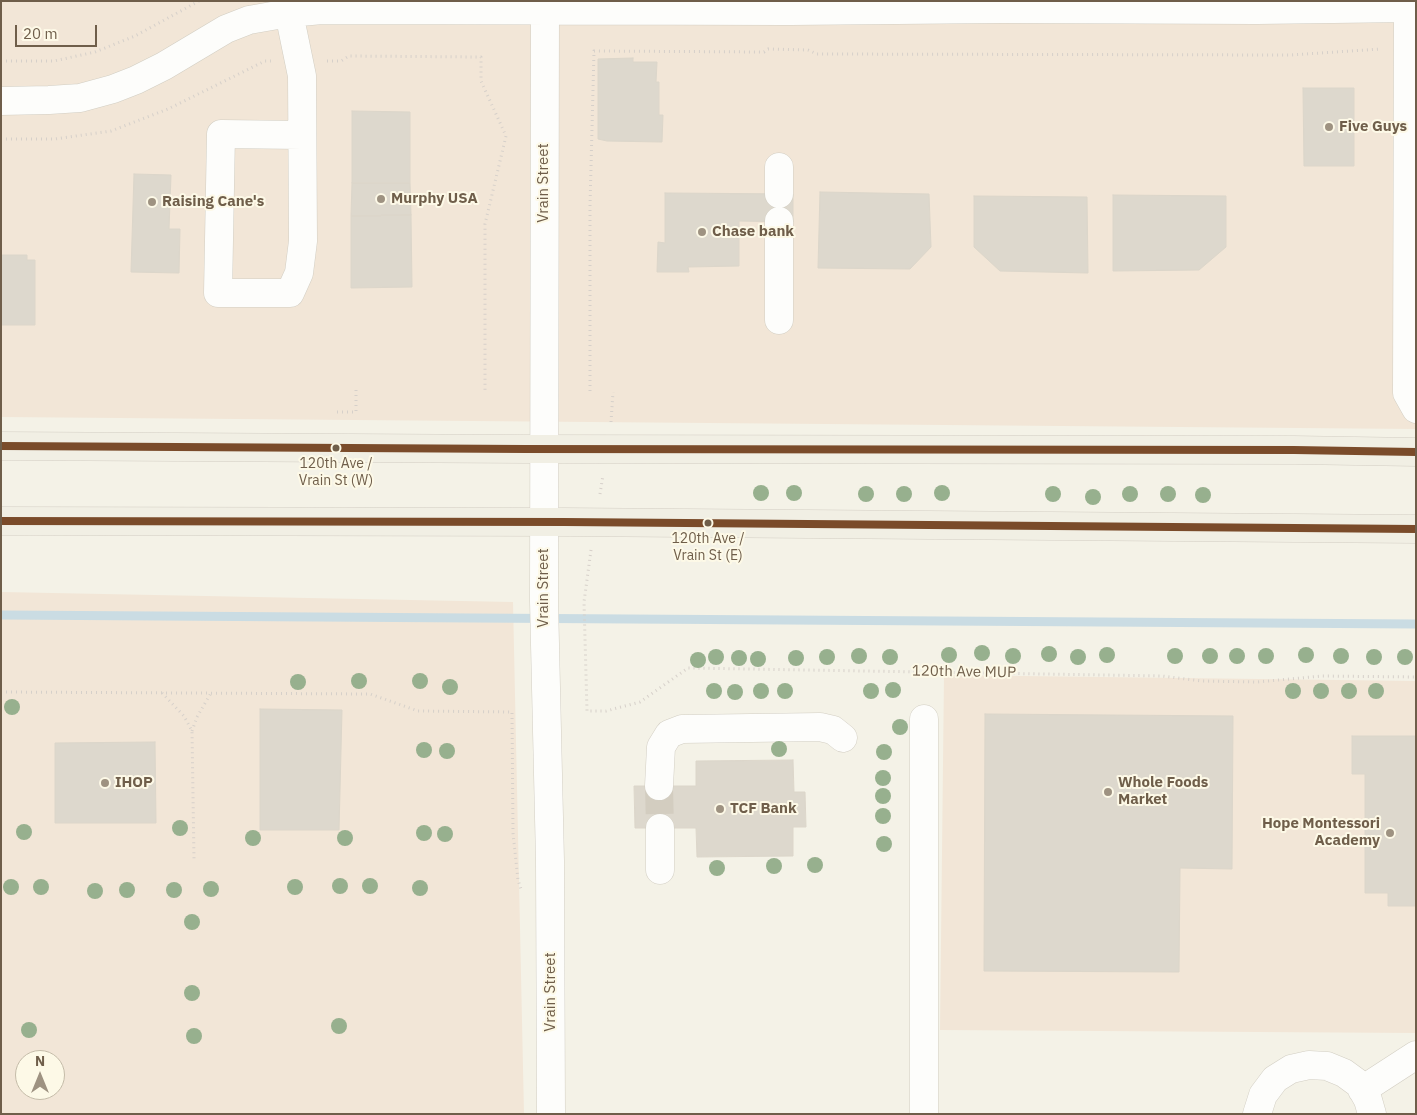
<!DOCTYPE html>
<style>
body{margin:0}
#map{position:relative;width:1417px;height:1115px;overflow:hidden;background:#f4f2e7;font-family:"IBM Plex Sans",sans-serif}
canvas{display:block}
.frame{position:absolute;inset:0;border:2px solid #6f5e4a;pointer-events:none}
.north{position:absolute;left:15px;top:1050px;width:50px;height:50px;box-sizing:border-box;background:#fdf9e7;border:1px solid #c4bba8;border-radius:50%;rotate:0deg;font-size:14px;font-weight:700;line-height:20px;text-align:center;color:#6f5e4a}
.north::after{content:'';display:block;margin:auto;width:18px;height:22px;background:#9e9281;clip-path:polygon(50% 0,100% 100%,50% 72%,0 100%)}
.scale{position:absolute;left:15px;top:25px;width:82px;height:22px;box-sizing:border-box;border:2px solid #6f5e4a;border-top:0;padding-left:6px;font-size:15px;line-height:18px;white-space:nowrap;color:#6f5e4a;-webkit-text-stroke:4px #fdf9e7;paint-order:stroke}
</style>
<div id="map">
<canvas width="1417" height="1115"></canvas>
<div class="frame"></div>
<div class="north">N</div>
<div class="scale">20 m</div>
</div>
<script>
const context = document.querySelector('canvas').getContext('2d');
context.lineJoin = 'round';
function fillPath(path, color) { context.fillStyle = color; context.fill(path, 'evenodd'); }
const poly = rows => new Path2D(rows.map(r => 'M' + r).join(''));
function trace(path, color, width, dash) { context.strokeStyle = color; context.lineWidth = width; context.lineCap = dash ? 'butt' : 'round'; context.setLineDash(dash || []); context.stroke(path); }
function write(font, color, halo, rows, align = 'center') {
  context.font = font + ' "IBM Plex Sans",sans-serif'; context.lineWidth = 4; context.setLineDash([]); context.textBaseline = 'middle'; context.strokeStyle = halo; context.fillStyle = color; for (const [text, x, y, turn = 0] of rows) {
    context.save(); context.translate(x, y); context.rotate((+turn || 0) * Math.PI / 180); context.textAlign = isNaN(turn) ? turn : align; if (halo) context.strokeText(text, 0, 0); context.fillText(text, 0, 0); context.restore();
  }
}
const commercial = poly([
 [1,1,1416,1,1416,429,1,417],
 [1,592,513,602,524,1114,1,1114],
 [25,1060,55,1060,55,1090,25,1090],
 [944,675,1416,681,1416,1033,940,1030]
]);
const stream = poly([
 [1,615,1416,624]
]);
const building = poly([
 [633,58,633,62,657,62,656,82,659,82,659,115,663,115,662,142,607,141,598,139,598,59,633,58],
 [1303,88,1354,88,1354,166,1304,166,1303,88],
 [352,111,410,112,410,183,352,183,352,111],
 [134,174,171,175,169,229,180,229,179,273,131,272,134,174],
 [352,183,410,183,411,215,351,216,352,183],
 [820,192,929,194,931,247,910,269,818,268,820,192],
 [665,193,793,194,793,222,739,221,739,266,688,267,689,272,657,272,658,242,665,243,665,193],
 [1113,195,1226,196,1226,247,1199,270,1113,271,1113,195],
 [974,196,1087,197,1088,273,1000,271,974,247,974,196],
 [411,215,412,287,351,288,351,216,411,215],
 [1,255,27,255,27,260,35,260,35,325,1,325,1,255],
 [260,709,342,710,339,830,260,830,260,709],
 [985,714,1233,716,1232,869,1180,868,1179,972,984,971,985,714],
 [1352,736,1416,736,1416,906,1388,906,1388,893,1365,893,1365,774,1352,774,1352,736],
 [155,742,156,823,55,823,55,743,155,742],
 [793,760,794,792,805,792,806,827,793,827,793,856,697,857,696,828,635,828,634,786,696,786,696,761,793,760]
]);
const minorTunnel = poly([
 [659,786,660,828]
]);
const path = poly([
 [1,61,54,61,95,52,135,36,199,1],
 [327,61,341,61,349,56,481,57,481,81,506,136,485,224,485,390],
 [1,139,55,139,111,131,168,109,265,61,271,61],
 [590,391,590,206,594,51,764,52,768,49,808,50,817,54,1291,55,1380,49],
 [337,412,356,412,356,390],
 [611,422,613,392],
 [600,494,603,475],
 [591,550,584,602,587,711,606,711,640,702,688,668,1162,676,1202,681,1257,682,1322,676,1416,677],
 [1,692,370,694,418,711,512,712,513,833,518,880,521,889],
 [162,693,184,716,192,731,194,859],
 [192,731,197,717,211,693]
]);
const minor = poly([
 [545,1,544,601,550,861,551,1114],
 [289,13,302,76,303,241,299,273,290,293,218,293,221,134,302,135],
 [1,101,49,100,80,98,113,89,136,80,164,66,226,29,249,20,289,13,322,10,790,11,1002,9,1257,10,1408,8,1407,393,1416,409],
 [779,167,779,194],
 [779,221,779,320],
 [659,786,661,747,669,734,682,729,820,727,833,730,843,738],
 [660,828,660,870],
 [1362,1090,1416,1055],
 [924,1114,924,719],
 [1257,1114,1263,1095,1275,1079,1291,1069,1309,1065,1327,1066,1344,1073,1359,1084,1368,1100,1372,1114]
]);
const major = poly([
 [1,446,525,449,1294,450,1416,452],
 [1,521,564,522,1416,529]
]);
const bus1 = poly([
 [1,446,525,449,1294,450,1416,452],
 [1,521,564,522,1416,529]
]);
const trees = [
 [761,493],
 [794,493],
 [942,493],
 [866,494],
 [904,494],
 [1053,494],
 [1130,494],
 [1168,494],
 [1203,495],
 [1093,497],
 [982,653],
 [1049,654],
 [949,655],
 [1107,655],
 [1306,655],
 [859,656],
 [1013,656],
 [1175,656],
 [1210,656],
 [1237,656],
 [1266,656],
 [1341,656],
 [716,657],
 [827,657],
 [890,657],
 [1078,657],
 [1374,657],
 [1405,657],
 [739,658],
 [796,658],
 [758,659],
 [698,660],
 [359,681],
 [420,681],
 [298,682],
 [450,687],
 [893,690],
 [714,691],
 [761,691],
 [785,691],
 [871,691],
 [1293,691],
 [1321,691],
 [1349,691],
 [1376,691],
 [735,692],
 [12,707],
 [900,727],
 [779,749],
 [424,750],
 [447,751],
 [884,752],
 [883,778],
 [883,796],
 [883,816],
 [180,828],
 [24,832],
 [424,833],
 [445,834],
 [253,838],
 [345,838],
 [884,844],
 [815,865],
 [774,866],
 [717,868],
 [340,886],
 [370,886],
 [11,887],
 [41,887],
 [295,887],
 [420,888],
 [211,889],
 [127,890],
 [174,890],
 [95,891],
 [192,922],
 [192,993],
 [339,1026],
 [29,1030],
 [194,1036]
];
const markers = [
 [1329,127,5,"#9e9281"],
 [381,199,5,"#9e9281"],
 [152,202,5,"#9e9281"],
 [702,232,5,"#9e9281"],
 [336,448,4.5,"#6f5e4a"],
 [708,523,4.5,"#6f5e4a"],
 [105,783,5,"#9e9281"],
 [1108,792,5,"#9e9281"],
 [720,809,5,"#9e9281"],
 [1390,833,5,"#9e9281"]
];
const busNames = [
 ["120th Ave /",336,464],
 ["Vrain St (W)",336,481],
 ["120th Ave /",708,539],
 ["Vrain St (E)",708,556]
];
const poiNames = [
 ["Five Guys",1339,127],
 ["Murphy USA",391,199],
 ["Raising Cane's",162,202],
 ["Chase bank",712,232],
 ["IHOP",115,783],
 ["Whole Foods",1118,783],
 ["Market",1118,800],
 ["TCF Bank",730,809],
 ["Hope Montessori",1380,824,"right"],
 ["Academy",1380,841,"right"]
];
const streetNames = [
 ["Vrain Street",544,183,-90],
 ["Vrain Street",544,588,-90],
 ["120th Ave MUP",964,672,1],
 ["Vrain Street",551,992,-90]
];
fillPath(commercial, '#f2e6d7');
trace(stream, '#cadce3', 9);
fillPath(building, '#ddd8cd');
trace(building, '#dcd6ca', 1);
trace(minorTunnel, '#d3cdc0', 28, [28, 14]);
trace(minor, '#d2cec3', 29);
trace(major, '#d3cec4', 29);
trace(path, '#d6d0ca', 3, [1, 4]);
trace(minor, '#fdfdfb', 28);
trace(major, '#f1efe4', 28);
trace(bus1, '#7a4b2a', 8);
context.fillStyle = '#97b08e';
for (const [x, y] of trees) { context.beginPath(); context.arc(x, y, 8, 0, 2 * Math.PI); context.fill(); }
for (const [x, y, r, color] of markers) { const dot = new Path2D(); dot.arc(x, y, r, 0, 2 * Math.PI); context.fillStyle = color; context.fill(dot); trace(dot, '#fdf9e7', 2); }
write('14px', '#6f5e4a', '#fdf9e7', busNames);
write('bold 15px', '#6f5e4a', '#fdf9e7', poiNames, 'left');
write('15px', '#6f5e4a', '#fdf9e7', streetNames);
</script>
